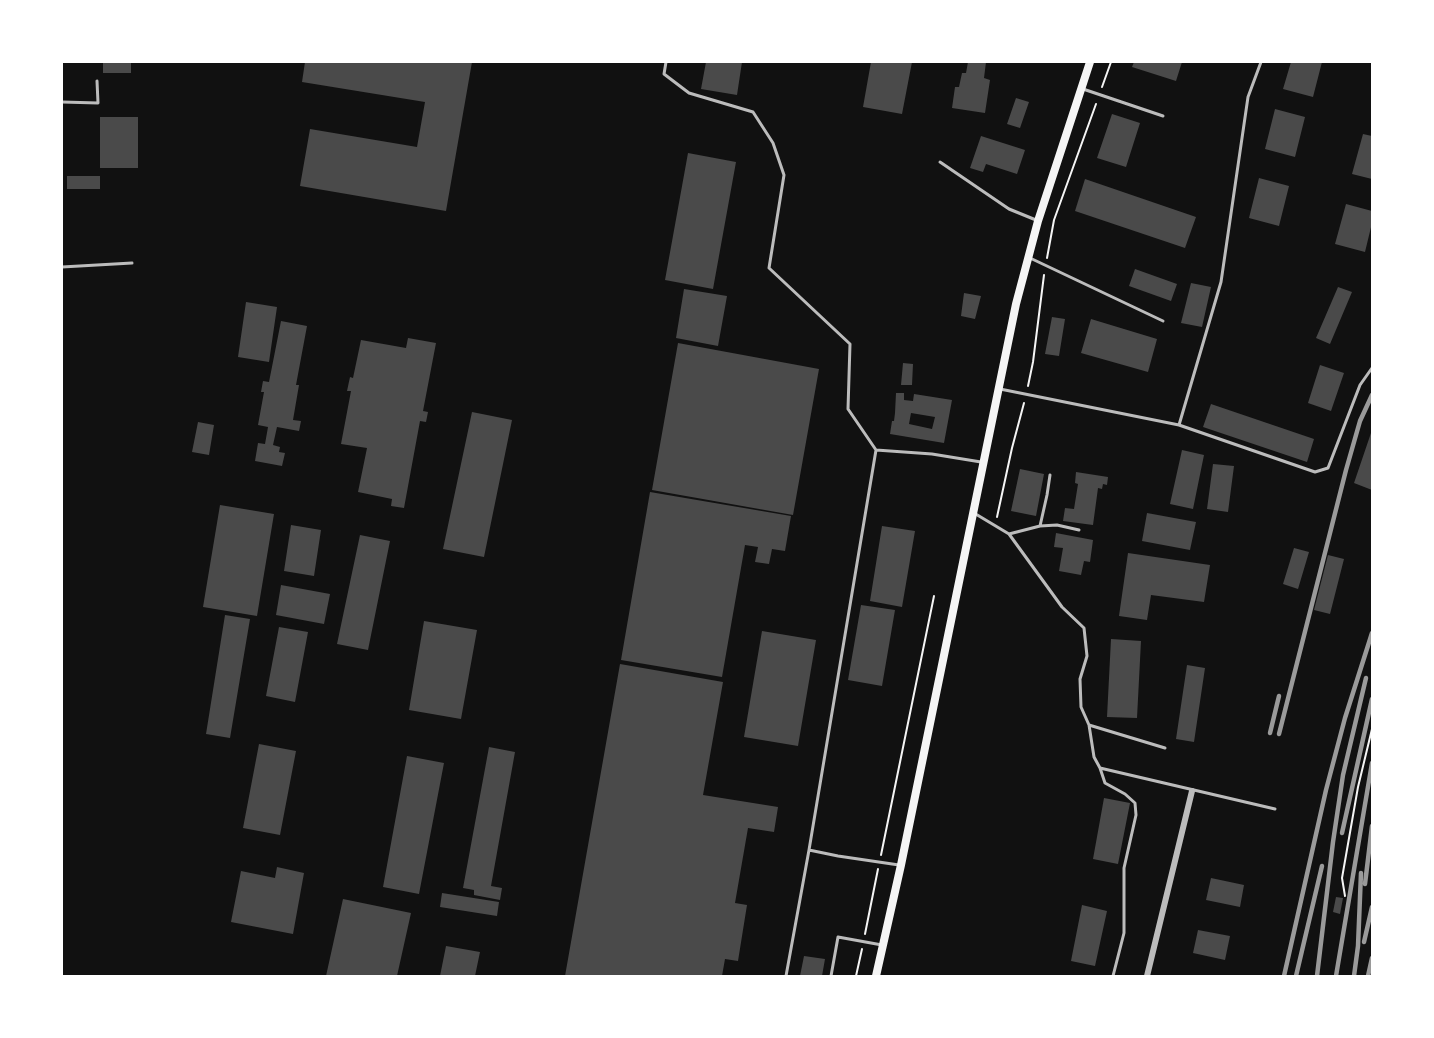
<!DOCTYPE html>
<style>
body{margin:0}
#map{position:relative;width:1434px;height:1038px;overflow:hidden;background:#111;font-family:"PT Sans Narrow",sans-serif}
canvas{display:block}
.frame{position:absolute;inset:0;border:63px solid #fff;pointer-events:none}
</style>
<div id="map">
<canvas width="1434" height="1038"></canvas>
<div class="frame"></div>
</div>
<script>
const context = document.querySelector('canvas').getContext('2d');
context.lineJoin = 'round';
function fillPath(path, color) { context.fillStyle = color; context.fill(path, 'evenodd'); }
const poly = rows => new Path2D(rows.map(r => 'M' + r).join(''));
function trace(path, color, width, dash) { context.strokeStyle = color; context.lineWidth = width; context.lineCap = dash ? 'butt' : 'round'; context.setLineDash(dash || []); context.stroke(path); }
const building = poly([
 [103,62,131,62,131,73,103,73],
 [305,62,472,62,446,211,300,186,310,129,417,147,425,102,302,82],
 [706,62,742,62,737,95,701,89],
 [871,62,912,62,902,114,863,107],
 [968,62,986,62,984,78,990,80,985,113,952,108,955,87,959,87,962,73,966,73],
 [1134,62,1149,63,1149,62,1182,62,1176,81,1132,67],
 [1291,62,1322,62,1313,97,1283,89],
 [1016,98,1029,102,1020,128,1007,124],
 [1275,109,1305,117,1295,157,1265,149],
 [1112,114,1140,123,1126,167,1097,158],
 [100,117,138,117,138,168,100,168],
 [1363,134,1372,136,1372,179,1352,174],
 [981,136,1025,150,1017,174,986,164,983,172,970,168],
 [688,153,736,162,713,289,665,280],
 [67,176,100,176,100,189,67,189],
 [1259,178,1289,186,1279,226,1249,218],
 [1085,179,1196,217,1185,248,1075,211],
 [1346,204,1372,211,1372,223,1365,252,1335,244],
 [1135,269,1177,284,1171,301,1129,286],
 [1191,283,1211,287,1202,327,1181,323],
 [1338,287,1352,292,1330,344,1316,338],
 [684,289,727,296,718,346,676,338],
 [964,293,981,296,975,319,961,316],
 [246,302,277,307,269,362,238,357],
 [1052,317,1065,319,1059,356,1045,354],
 [1091,319,1157,339,1148,372,1081,353],
 [281,321,307,326,296,385,299,385,293,420,301,421,299,431,277,427,273,445,280,447,279,452,285,453,282,466,255,461,258,443,265,444,268,427,258,425,264,392,261,392,263,381,269,382],
 [408,338,436,343,423,411,428,412,426,422,420,421,404,508,391,506,392,499,358,492,367,448,341,444,351,391,347,391,350,377,353,378,361,340,406,348],
 [678,343,819,369,793,515,652,490],
 [903,363,913,364,912,385,901,385],
 [1320,365,1344,373,1331,411,1308,403],
 [896,393,904,393,904,400,913,401,914,394,952,400,944,443,890,434,892,421,894,421,895,413],
 [911,413,935,417,932,429,909,424],
 [1211,404,1314,439,1307,462,1203,427],
 [472,412,512,420,484,557,443,549],
 [198,422,214,425,209,455,192,452],
 [1372,430,1372,490,1354,483],
 [1182,450,1204,455,1193,509,1170,504],
 [1213,464,1234,466,1228,512,1207,509],
 [1020,469,1044,474,1036,516,1011,511],
 [1076,472,1108,477,1107,485,1103,484,1102,489,1098,488,1093,525,1063,521,1065,508,1074,509,1078,484,1075,483],
 [650,492,791,516,785,551,772,549,769,564,755,562,758,547,745,545,722,677,621,660],
 [220,505,274,514,257,616,203,607],
 [1147,513,1196,522,1190,550,1142,541],
 [291,525,321,530,314,576,284,571],
 [882,526,915,531,902,607,870,601],
 [1056,533,1093,540,1090,562,1084,561,1081,575,1059,571,1063,548,1054,547],
 [360,535,390,541,368,650,337,644],
 [1294,548,1309,552,1298,589,1283,584],
 [1128,553,1210,565,1204,602,1151,595,1147,620,1119,616],
 [1328,555,1344,559,1330,614,1314,610],
 [281,585,330,594,324,624,276,615],
 [861,605,895,610,882,686,848,680],
 [225,615,250,619,230,738,206,734],
 [424,621,477,630,461,719,409,710],
 [279,627,308,632,295,702,266,696],
 [762,631,816,640,798,746,744,737],
 [1111,639,1141,641,1137,718,1107,717],
 [620,664,723,682,703,795,778,807,774,832,748,828,735,903,747,905,738,961,725,959,722,976,565,976],
 [1187,665,1205,668,1194,742,1176,739],
 [259,744,296,751,280,835,243,828],
 [489,747,515,752,491,886,502,888,500,900,474,895,474,890,463,888],
 [407,756,444,763,419,894,383,887],
 [1104,798,1130,803,1118,864,1093,859],
 [277,867,304,873,293,934,231,922,241,871,275,878],
 [1211,878,1244,885,1240,907,1206,900],
 [442,893,499,902,497,916,440,907],
 [1336,897,1343,898,1340,914,1333,912],
 [343,899,411,913,397,976,326,976],
 [1082,905,1107,911,1095,966,1071,961],
 [1198,930,1230,936,1225,960,1193,953],
 [446,946,480,952,475,976,440,976],
 [804,956,825,959,822,976,800,976]
]);
const path = poly([
 [1102,87,1111,62],
 [1047,258,1054,220,1096,104],
 [1028,386,1033,362,1044,275],
 [997,517,1012,448,1024,403],
 [881,855,934,596],
 [1345,896,1342,878,1358,787,1372,729],
 [865,934,878,869],
 [856,976,862,949]
]);
const service = poly([
 [666,62,664,74,689,93,753,112,773,143,784,175,769,268,850,344,848,409,876,450,932,454,981,462],
 [1083,89,1163,116],
 [62,102,98,103,97,81],
 [940,162,1009,209,1036,220],
 [1030,258,1163,321],
 [62,267,132,263],
 [1000,389,1179,425,1315,472,1328,468,1360,385,1372,368],
 [1179,425,1221,282,1248,97,1261,62],
 [974,513,1009,534,1062,607,1084,628,1087,656,1080,679,1081,707,1089,725,1094,757,1100,768,1275,809],
 [1040,526,1057,525,1079,530],
 [1009,534,1040,526,1047,495,1050,475],
 [1089,725,1165,748],
 [1100,768,1105,783,1125,794,1135,803,1136,815,1124,868,1124,933,1113,976],
 [809,850,838,856,899,865],
 [786,976,809,850,876,450],
 [831,976,838,937,882,945]
]);
const minor = poly([
 [1147,976,1192,791]
]);
const secondary = poly([
 [876,976,901,865,1016,304,1038,221,1090,62]
]);
const rail = poly([
 [1270,733,1279,696],
 [1279,734,1346,470,1360,421,1372,395],
 [1342,833,1372,699],
 [1365,884,1372,826],
 [1364,942,1372,907],
 [1284,976,1326,790,1345,718,1372,633],
 [1296,976,1322,866],
 [1317,976,1333,842,1343,775,1366,678],
 [1336,976,1372,763],
 [1354,976,1358,946,1361,873],
 [1368,976,1372,958]
]);
fillPath(building, '#4a4a4a');
trace(path, '#f5f5f5', 2);
trace(service, '#bcbcbc', 3);
trace(minor, '#bcbcbc', 6);
trace(secondary, '#f5f5f5', 8);
trace(rail, '#9a9a9a', 4.5);
</script>
